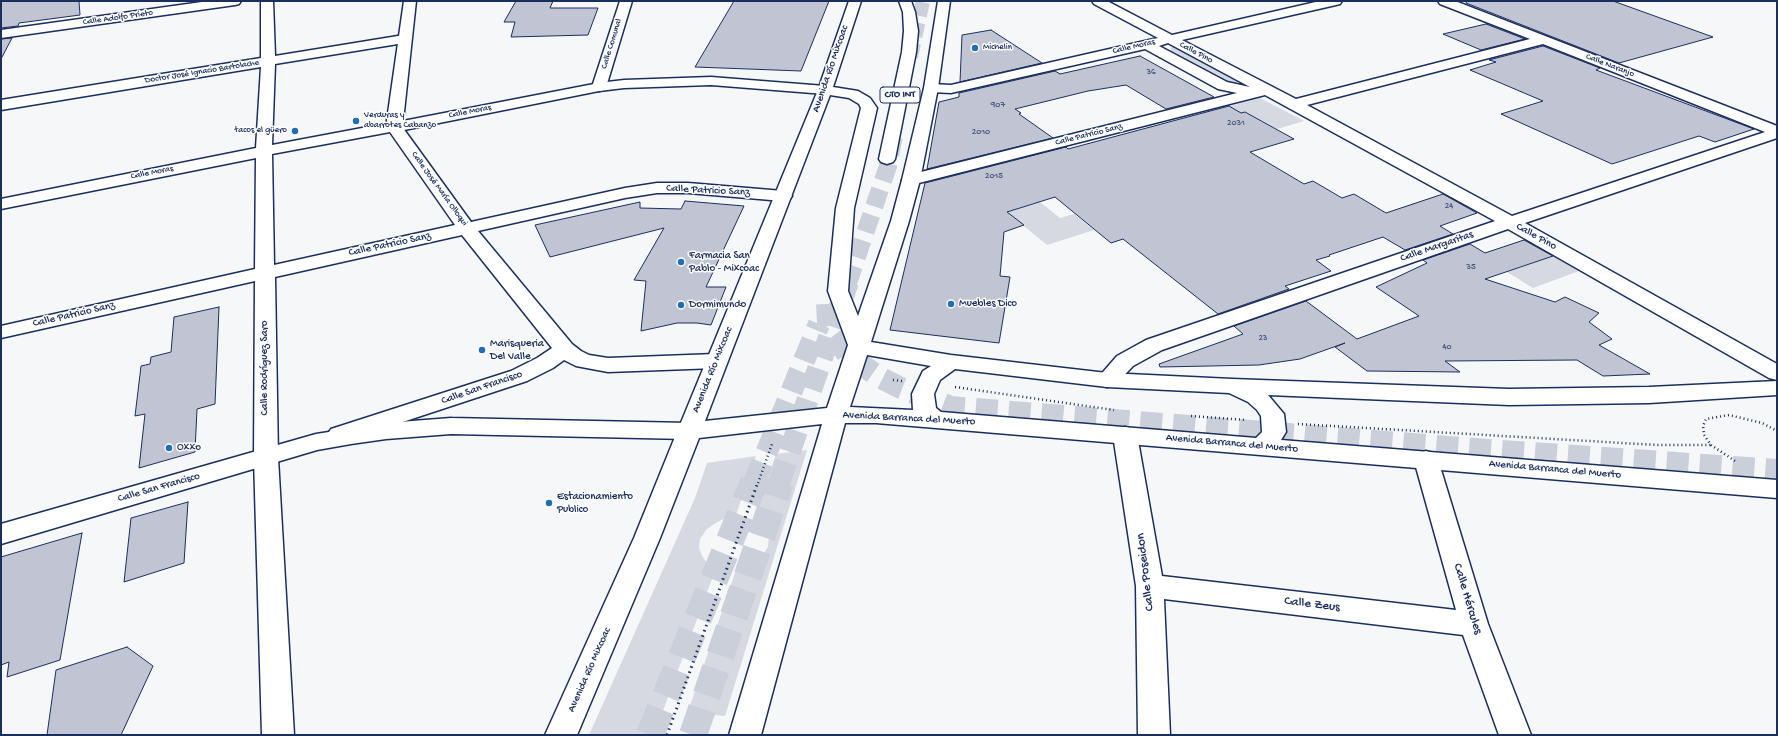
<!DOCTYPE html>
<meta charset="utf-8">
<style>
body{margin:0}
#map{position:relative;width:1778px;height:736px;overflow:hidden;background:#f6f7f9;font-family:"Gochi Hand",sans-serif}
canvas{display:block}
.frame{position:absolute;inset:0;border:2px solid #1b2f5e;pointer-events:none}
</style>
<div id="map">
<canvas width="1778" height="736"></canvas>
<div class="frame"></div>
</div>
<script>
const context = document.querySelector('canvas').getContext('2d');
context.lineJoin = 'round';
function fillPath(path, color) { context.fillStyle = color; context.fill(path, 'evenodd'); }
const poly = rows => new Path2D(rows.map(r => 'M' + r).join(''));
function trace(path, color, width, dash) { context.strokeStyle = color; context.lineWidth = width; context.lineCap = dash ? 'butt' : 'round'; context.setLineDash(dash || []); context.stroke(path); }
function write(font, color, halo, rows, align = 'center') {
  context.font = font + ' "Gochi Hand",sans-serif'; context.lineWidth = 3; context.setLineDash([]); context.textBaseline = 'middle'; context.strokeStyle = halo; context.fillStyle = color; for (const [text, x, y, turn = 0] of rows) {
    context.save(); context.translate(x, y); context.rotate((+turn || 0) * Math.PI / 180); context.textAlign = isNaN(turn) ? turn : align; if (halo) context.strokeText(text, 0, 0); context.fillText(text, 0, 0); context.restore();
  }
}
const green = poly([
 [1173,42,1245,80,1226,85,1169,54],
 [1260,98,1304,121,1277,129,1245,112,1191,126,1180,120],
 [1040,202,1060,218,1074,214,1094,230,1047,245,1007,212],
 [1553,256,1579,271,1533,288,1507,272],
 [807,450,725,716,688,712,736,570,747,567,756,562,764,554,768,546,769,536,766,529,760,523,754,519,776,454],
 [756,456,736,515,725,518,714,524,706,530,700,539,699,548,702,556,707,563,716,568,654,735,589,735,695,498,707,463]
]);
const building = poly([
 [1,1,79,1,80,15,19,23,18,26,1,28,1,1],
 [516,1,553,1,550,8,598,8,588,35,511,37,515,22,504,22,516,1],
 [734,1,829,1,801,71,695,67,734,1],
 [1467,1,1613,1,1713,37,1619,63,1466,3,1467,1],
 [1486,24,1525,39,1481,50,1443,34,1486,24],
 [991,30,1042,63,960,82,962,35,991,30],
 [12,38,1,59,1,39,12,38],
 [1543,46,1600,68,1596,70,1754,129,1715,142,1699,136,1612,164,1501,114,1543,101,1470,70,1496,62,1489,60,1543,46],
 [1140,56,1214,97,1166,109,1126,85,1088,91,1015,109,1021,113,1019,114,1053,138,927,169,939,102,959,97,959,93,1055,71,1060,74,1140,56],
 [1229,106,1241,113,1245,112,1294,139,1250,152,1304,184,1313,181,1342,198,1354,194,1386,213,1443,194,1477,213,1440,226,1453,234,1405,250,1383,237,1329,255,1330,256,1316,260,1331,271,1285,286,1289,289,1218,314,1123,239,1111,243,1055,197,1007,212,1024,225,1004,232,1000,276,1010,277,999,343,890,330,925,183,1066,147,1068,149,1229,106],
 [685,201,744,206,706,287,726,287,711,325,697,323,677,323,641,331,646,281,634,280,664,228,550,257,535,225,640,202,640,208,681,209,685,201],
 [1524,240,1553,256,1485,279,1555,302,1565,297,1599,313,1589,322,1612,339,1599,345,1650,374,1603,376,1577,360,1445,361,1460,372,1367,371,1335,347,1345,343,1300,359,1259,365,1160,367,1159,364,1243,334,1234,326,1306,301,1357,339,1419,316,1376,287,1427,263,1423,260,1470,244,1485,253,1524,240],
 [219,307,215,404,197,409,195,452,139,468,145,414,135,416,141,366,150,364,151,357,171,352,174,317,219,307],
 [188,502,184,563,124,582,131,518,188,502],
 [82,533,60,660,7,677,9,662,1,665,1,557,82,533],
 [127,647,153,666,121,735,47,735,56,670,127,647]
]);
const motorwayTunnelFar3 = poly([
 [911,57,923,1]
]);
const motorwayTunnelFar2 = poly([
 [848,283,888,166,894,135]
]);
const motorwayTunnelFar1 = poly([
 [827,304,828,323,832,334,849,356,879,377,901,388,951,407,1475,449,1777,470],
 [754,483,819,324],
 [779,483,848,282]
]);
const motorwayTunnel = poly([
 [650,735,754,482],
 [693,735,780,482]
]);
const pathFar1 = poly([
 [893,380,902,381],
 [955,387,1114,410],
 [1191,416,1246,420],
 [1298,424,1657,445,1711,445],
 [1735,461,1711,445,1704,435,1703,426,1706,419,1729,415,1762,423,1777,431],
 [758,483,772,444]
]);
const path = poly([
 [667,735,758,482]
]);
const minor = poly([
 [209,1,241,1,239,4,235,5,1,38,1,30,209,1],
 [261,1,273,1,275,56,404,35,409,36,411,39,409,42,404,43,275,64,272,145,394,122,400,124,471,222,625,188,657,183,688,183,783,191,789,192,792,196,789,200,783,201,688,193,657,193,625,198,478,231,572,344,581,351,589,355,608,358,716,354,724,356,727,361,724,366,716,368,608,372,576,366,564,360,553,368,527,381,339,443,331,441,327,435,331,429,511,371,537,358,552,348,462,235,275,277,278,458,294,735,262,735,254,458,255,281,1,338,1,326,255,269,256,158,1,209,1,199,256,148,261,67,1,110,1,100,261,58,261,1],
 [390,132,455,225,274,265,272,154,390,132],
 [620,1,632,1,606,87,604,90,599,91,594,90,592,87,620,1],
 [1092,1,1107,1,1172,35,1320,1,1342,1,1340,4,1336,5,1182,40,1296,99,1530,39,1440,4,1438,1,1455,1,1777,126,1777,138,1525,223,1777,364,1777,380,1769,378,1508,229,1162,350,1133,366,1115,385,1107,387,1099,385,1096,380,1117,356,1146,340,1495,221,1265,95,911,185,905,184,902,180,905,176,1237,93,1218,89,1145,49,951,93,931,92,926,91,924,88,926,85,931,84,951,85,1158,38,1094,4,1092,1],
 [1168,43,1250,87,1227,82,1159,46,1168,43],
 [1543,44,1765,132,1512,216,1307,105,1543,44],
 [1125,427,1133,429,1137,435,1162,576,1456,610,1414,460,1417,454,1426,451,1435,454,1438,460,1488,624,1531,735,1499,735,1463,635,1164,599,1170,735,1138,735,1136,586,1113,435,1117,429,1125,427]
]);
const tertiary = poly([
 [404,1,416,1,403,121,599,83,624,80,711,77,825,86,830,87,832,90,830,93,825,94,711,85,624,88,599,91,394,132,388,130,386,127,404,1],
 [451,418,688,423,696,425,700,431,696,437,688,439,451,434,386,439,351,444,317,450,1,544,1,524,316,434,386,423,451,418]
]);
const secondary = poly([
 [849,1,861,1,833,87,858,91,870,98,877,108,854,208,848,291,858,316,891,221,902,180,924,88,938,1,950,1,938,88,920,180,909,221,871,342,951,355,1107,373,1232,379,1509,389,1649,387,1777,381,1777,395,1649,403,1509,405,1268,395,1284,414,1286,432,1281,440,1777,480,1777,498,876,423,845,423,761,735,729,735,822,424,699,438,660,538,577,735,545,735,634,538,677,432,676,431,680,425,818,90,849,1],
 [830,95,849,98,859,104,861,108,836,208,828,291,848,345,827,408,705,421,830,95],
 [867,355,931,366,923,371,912,394,913,410,850,407,867,355],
 [955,369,1107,387,1229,393,1248,402,1257,410,1261,416,1262,432,1256,438,941,412,936,408,934,394,940,380,955,369]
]);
const motorway = poly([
 [899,1,911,1,915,12,918,31,916,52,895,159,893,162,887,164,881,162,879,159,902,52,904,31,903,12,899,1]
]);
const markers = [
 [975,48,4,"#1f6fb2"],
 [356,121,4,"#1f6fb2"],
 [295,131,4,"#1f6fb2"],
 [681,262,4,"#1f6fb2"],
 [951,304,4,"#1f6fb2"],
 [681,305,4,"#1f6fb2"],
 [482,350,4,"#1f6fb2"],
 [169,448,4,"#1f6fb2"],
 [549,503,4,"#1f6fb2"]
];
const farStreetnames = [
 ["Calle Adolfo Prieto",118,18,-8],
 ["Calle Comunal",612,44,-73],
 ["Calle Moras",1134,47,-13],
 ["Calle Pino",1196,53,28],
 ["Calle Naranjo",1610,66,21],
 ["Doctor José Ignacio Bartolache",202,72,-9],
 ["Calle Moras",470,112,-11],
 ["Calle Patricio Sanz",1089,135,-14],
 ["Calle Moras",152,173,-11],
 ["Calle José María Olloqui",439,189,54]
];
const farPoinames = [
 ["Michelin",983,48],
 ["Verduras y",364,116],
 ["abarrotes Cabanzo",364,126],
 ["tacos el güero",287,131,"right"]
];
const numberNames = [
 ["36",1151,73],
 ["907",998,106],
 ["2031",1236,124],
 ["2010",981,133],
 ["2015",994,177],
 ["24",1449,207],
 ["35",1471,268],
 ["23",1263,339],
 ["40",1447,348]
];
const shields = [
 [900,95,40]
];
const shieldNames = [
 ["CTO INT",900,95]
];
const streetNames = [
 ["Avenida Río Mixcoac",831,69,-71],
 ["Calle Patricio Sanz",708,191,3],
 ["Calle Pino",1536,237,29],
 ["Calle Patricio Sanz",390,245,-12],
 ["Calle Margaritas",1437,247,-19],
 ["Calle Patricio Sanz",74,315,-13],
 ["Calle Rodríguez Saro",265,368,-90],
 ["Avenida Río Mixcoac",713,370,-68],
 ["Calle San Francisco",482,388,-19],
 ["Avenida Barranca del Muerto",909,419,3],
 ["Avenida Barranca del Muerto",1232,444,5],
 ["Avenida Barranca del Muerto",1555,470,5],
 ["Calle San Francisco",159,488,-16],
 ["Avenida Río Mixcoac",590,670,-66]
];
const poiNames = [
 ["Farmacia San",689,256],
 ["Pablo - Mixcoac",689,269],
 ["Muebles Dico",959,304],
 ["Dormimundo",689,305],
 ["Marisqueria",490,344],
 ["Del Valle",490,357],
 ["Oxxo",177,448],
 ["Estacionamiento",557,497],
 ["Publico",557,510]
];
const nearStreetnames = [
 ["Calle Poseidon",1146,572,-97],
 ["Calle Hércules",1467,599,73],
 ["Calle Zeus",1312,605,7]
];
fillPath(green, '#d6d9e2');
fillPath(building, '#c0c4d3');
trace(building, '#1b2f5e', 1);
trace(motorwayTunnelFar3, '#cacfda', 14, [14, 7]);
trace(motorwayTunnelFar2, '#cacfda', 18, [18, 9]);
trace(motorwayTunnelFar1, '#cacfda', 22, [22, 11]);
trace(motorwayTunnel, '#cacfda', 28, [28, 14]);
trace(minor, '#1b2f5e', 3);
trace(tertiary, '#1b2f5e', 3);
trace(secondary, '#1b2f5e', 3);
trace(motorway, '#1b2f5e', 3);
trace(pathFar1, '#1b2f5e', 2.5, [1, 3]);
trace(path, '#1b2f5e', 3, [1.5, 4]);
fillPath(minor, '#fff');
fillPath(tertiary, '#fff');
fillPath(secondary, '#fff');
fillPath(motorway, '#fff');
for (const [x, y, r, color] of markers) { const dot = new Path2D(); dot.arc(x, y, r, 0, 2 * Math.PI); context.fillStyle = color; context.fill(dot); trace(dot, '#fff', 1.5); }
write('9px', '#1b2f5e', '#fff', farStreetnames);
write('9px', '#1b2f5e', '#fff', farPoinames, 'left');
write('9px', '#44547b', null, numberNames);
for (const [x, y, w] of shields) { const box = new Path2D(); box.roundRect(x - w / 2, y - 8, w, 16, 3); context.fillStyle = '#fff'; context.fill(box); trace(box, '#1b2f5e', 1); }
write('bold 10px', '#1b2f5e', null, shieldNames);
write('11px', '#1b2f5e', '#fff', streetNames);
write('11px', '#1b2f5e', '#fff', poiNames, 'left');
write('13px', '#1b2f5e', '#fff', nearStreetnames);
</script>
